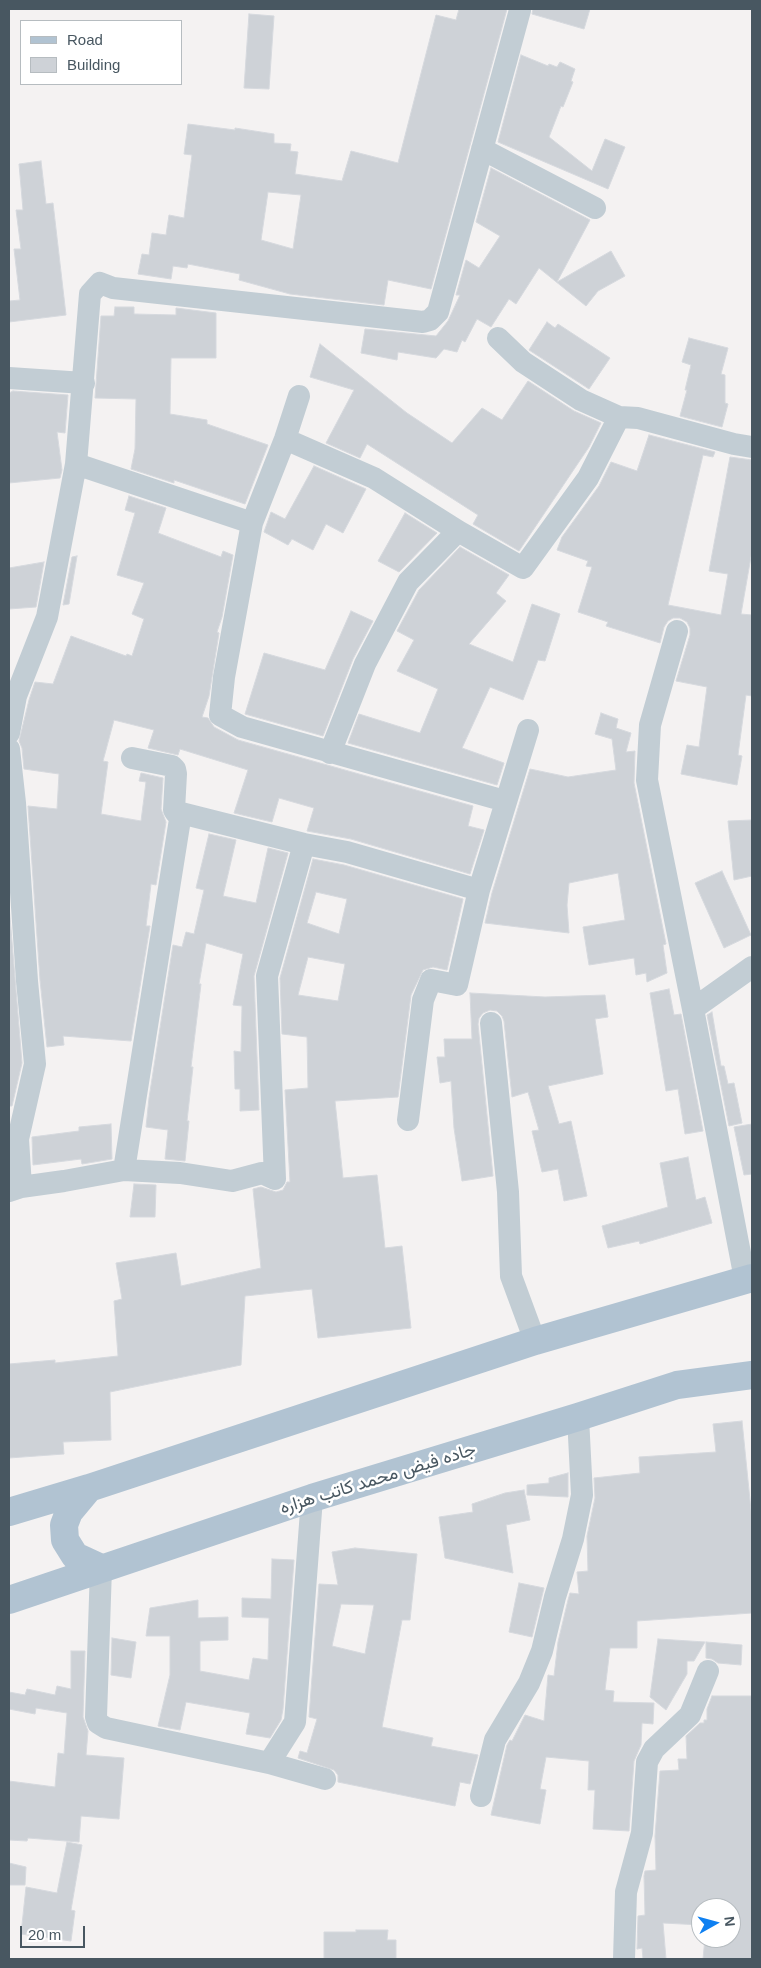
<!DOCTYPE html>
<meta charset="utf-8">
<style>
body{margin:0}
#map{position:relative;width:761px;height:1968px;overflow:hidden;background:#f4f2f2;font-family:Helvetica,sans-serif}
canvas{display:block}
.frame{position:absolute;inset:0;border:10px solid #485761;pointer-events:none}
.legend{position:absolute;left:20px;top:20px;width:162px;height:65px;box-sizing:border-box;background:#fff;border:1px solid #b6bcc0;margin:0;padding:6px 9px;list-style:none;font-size:15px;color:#485761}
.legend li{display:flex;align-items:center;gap:10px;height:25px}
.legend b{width:25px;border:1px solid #b6bcc0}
.north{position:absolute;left:691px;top:1898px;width:50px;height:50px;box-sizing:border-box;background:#fff;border:1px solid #b6bcc0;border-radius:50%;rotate:83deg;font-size:14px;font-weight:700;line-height:20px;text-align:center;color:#485761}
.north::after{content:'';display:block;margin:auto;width:18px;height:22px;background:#0f80f1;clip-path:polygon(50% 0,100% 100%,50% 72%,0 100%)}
.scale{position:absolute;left:20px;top:1926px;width:65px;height:22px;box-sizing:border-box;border:2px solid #485761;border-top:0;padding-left:6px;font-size:15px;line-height:18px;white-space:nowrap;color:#485761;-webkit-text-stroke:4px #fff;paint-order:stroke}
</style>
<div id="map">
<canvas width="761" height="1968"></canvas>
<div class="frame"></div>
<ul class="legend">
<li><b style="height:6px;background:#b1c3d2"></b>Road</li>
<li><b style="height:14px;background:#ced2d7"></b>Building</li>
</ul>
<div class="north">N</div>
<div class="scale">20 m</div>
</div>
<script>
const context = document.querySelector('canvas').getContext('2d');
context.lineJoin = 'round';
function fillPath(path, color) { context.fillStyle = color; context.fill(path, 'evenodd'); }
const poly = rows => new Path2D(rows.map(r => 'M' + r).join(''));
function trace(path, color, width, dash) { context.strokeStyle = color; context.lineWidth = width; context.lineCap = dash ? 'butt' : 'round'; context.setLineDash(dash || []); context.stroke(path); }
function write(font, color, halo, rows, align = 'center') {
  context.font = font + ' Helvetica,Vazirmatn,sans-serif'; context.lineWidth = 5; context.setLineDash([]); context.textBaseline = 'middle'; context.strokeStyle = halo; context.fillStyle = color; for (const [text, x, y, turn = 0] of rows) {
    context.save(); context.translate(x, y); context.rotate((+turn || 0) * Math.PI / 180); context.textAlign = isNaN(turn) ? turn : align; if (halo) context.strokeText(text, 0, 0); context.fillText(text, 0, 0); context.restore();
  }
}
const building = poly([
 [459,9,507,9,431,289,388,280,384,305,290,294,239,280,240,274,188,264,187,268,173,266,171,279,138,274,142,254,149,255,152,233,166,235,169,215,184,218,192,155,184,154,188,124,235,130,235,128,274,134,274,143,291,144,290,151,298,152,295,174,342,181,351,151,398,163,436,15,456,20,459,9],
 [268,192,301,195,293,249,261,240,268,192],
 [533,9,590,9,584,29,532,14,533,9],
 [249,14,274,16,269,89,244,88,249,14],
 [521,55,548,66,549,64,557,67,560,62,575,69,571,81,573,82,563,107,561,106,549,137,592,171,605,139,625,147,608,189,498,142,521,55],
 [41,161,46,204,53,203,66,315,9,322,9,301,20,300,14,249,21,249,16,210,23,210,19,164,41,161],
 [491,168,590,220,557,282,611,251,625,276,598,291,586,306,539,268,516,304,509,299,491,327,477,319,465,342,462,340,457,352,444,349,436,358,398,352,397,360,361,353,365,329,436,336,448,321,460,295,456,295,466,260,479,268,500,236,476,222,491,168],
 [115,307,134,307,134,314,176,315,176,308,216,313,216,358,171,358,170,414,207,420,207,424,268,445,245,504,174,480,174,483,131,469,135,449,136,399,95,398,101,316,114,316,115,307],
 [547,322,555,328,558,324,610,358,589,389,529,350,547,322],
 [689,338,728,348,721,374,725,375,725,403,728,404,722,427,680,416,687,390,685,390,691,365,682,362,689,338],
 [320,344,407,413,452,443,482,408,502,420,528,381,574,411,601,423,589,447,519,551,473,524,478,515,367,444,360,458,326,443,354,390,310,377,320,344],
 [13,391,68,395,65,433,57,432,62,470,60,478,9,483,9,393,13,391],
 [649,435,715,452,713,457,703,455,668,605,721,615,728,574,709,571,730,457,752,460,752,551,741,614,752,615,752,696,746,695,738,755,742,756,737,785,681,774,687,745,699,747,707,687,676,681,690,635,690,628,687,622,680,618,673,618,668,621,664,627,660,643,606,626,608,622,578,612,592,567,586,566,588,561,557,550,562,537,599,486,611,462,637,471,649,435],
 [314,466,366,489,343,533,326,524,313,550,292,539,288,545,264,532,271,512,285,519,314,466],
 [129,496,166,508,158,533,221,557,223,551,233,555,222,617,217,632,219,633,209,696,202,717,208,718,214,727,238,740,473,806,468,826,484,830,470,874,351,839,307,831,314,808,279,798,272,822,234,813,248,770,180,749,178,755,148,748,154,730,114,720,103,761,108,762,101,814,141,821,146,782,139,781,141,773,163,778,161,809,166,822,156,885,151,884,146,926,150,926,131,1041,63,1036,64,1045,47,1047,40,980,28,806,57,809,59,774,24,769,22,748,19,741,29,700,35,682,53,684,71,636,126,656,127,654,132,656,144,619,132,614,144,583,117,575,135,513,125,510,129,496],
 [405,513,437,533,399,572,378,561,405,513],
 [460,547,509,575,496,593,506,601,469,644,513,662,532,604,560,614,545,661,538,660,523,700,490,687,462,748,504,763,497,785,348,743,359,714,420,733,438,689,397,671,414,640,397,631,419,590,460,547],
 [77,556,69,604,63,605,72,557,77,556],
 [44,562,36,607,9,609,9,568,44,562],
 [351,611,373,621,353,659,323,736,245,714,264,653,325,670,351,611],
 [601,713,618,719,616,728,631,733,626,752,635,751,634,783,666,944,663,945,667,973,647,982,646,973,636,975,634,958,589,965,583,927,625,920,618,873,569,883,567,905,569,933,485,923,492,893,530,769,568,777,616,770,612,739,595,734,601,713],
 [752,820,752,876,734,880,728,821,752,820],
 [209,834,236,840,223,896,256,903,268,848,288,853,254,976,259,1110,240,1111,240,1089,235,1089,234,1051,241,1052,242,1006,233,1005,243,954,206,943,199,984,201,984,191,1067,193,1067,187,1121,189,1121,185,1161,165,1159,168,1130,146,1127,149,1098,173,945,182,947,186,932,194,934,204,890,196,888,209,834],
 [313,859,344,865,463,899,447,970,433,967,423,970,411,995,398,1097,335,1101,343,1178,377,1175,385,1248,402,1246,411,1328,318,1338,312,1289,245,1296,241,1365,110,1392,111,1440,63,1442,64,1454,9,1458,9,1364,55,1360,55,1363,118,1356,114,1301,122,1299,116,1263,176,1253,181,1286,261,1268,253,1189,261,1187,276,1192,283,1190,287,1182,290,1182,285,1090,308,1088,307,1037,282,1034,280,978,313,859],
 [316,892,347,899,339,934,307,923,316,892],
 [308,957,345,964,338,1001,298,995,308,957],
 [722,871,751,935,724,948,695,883,722,871],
 [9,905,22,1063,12,1106,9,1106,9,905],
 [669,989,674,1015,681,1014,703,1131,685,1134,678,1089,666,1091,650,993,669,989],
 [470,993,545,997,605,995,608,1017,595,1019,603,1074,548,1086,559,1124,571,1121,587,1196,564,1201,558,1169,542,1172,532,1131,539,1130,528,1092,512,1097,504,1021,502,1016,497,1011,490,1010,483,1013,479,1018,478,1024,493,1176,462,1181,454,1128,451,1081,440,1083,437,1057,445,1057,444,1039,472,1039,470,993],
 [712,1012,721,1066,724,1066,728,1084,734,1083,742,1123,729,1126,707,1015,712,1012],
 [111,1124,112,1159,82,1164,81,1159,33,1165,32,1137,79,1131,79,1127,111,1124],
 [752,1124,752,1174,744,1175,734,1127,752,1124],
 [688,1157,696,1200,705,1197,712,1223,640,1244,639,1241,608,1248,602,1226,668,1207,660,1163,688,1157],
 [134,1184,156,1185,155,1217,130,1217,134,1184],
 [742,1421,752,1520,752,1613,637,1621,637,1648,610,1648,605,1690,614,1691,613,1702,654,1703,653,1724,642,1723,641,1745,634,1761,629,1831,593,1829,595,1790,588,1790,589,1761,546,1757,540,1789,546,1790,540,1824,491,1815,507,1745,510,1740,512,1741,525,1715,544,1721,548,1675,554,1676,558,1642,568,1600,570,1593,579,1594,577,1572,588,1571,587,1536,595,1498,594,1478,640,1473,639,1457,716,1452,713,1424,742,1421],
 [568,1473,568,1497,527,1495,527,1485,549,1483,549,1478,568,1473],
 [524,1490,530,1520,506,1525,513,1573,445,1558,439,1517,473,1512,472,1504,505,1493,524,1490],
 [355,1548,417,1554,410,1620,402,1620,382,1727,433,1738,431,1746,478,1755,470,1784,460,1782,455,1806,338,1782,338,1775,334,1770,298,1758,300,1751,307,1753,317,1719,309,1717,319,1584,338,1585,332,1552,355,1548],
 [341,1604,374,1605,365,1654,332,1646,341,1604],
 [272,1559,294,1560,283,1709,281,1720,270,1738,246,1734,250,1713,186,1702,180,1730,158,1726,170,1675,170,1636,146,1636,150,1608,198,1600,198,1618,228,1617,228,1640,200,1641,200,1671,249,1680,253,1658,268,1660,269,1618,242,1617,242,1598,271,1599,272,1559],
 [519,1583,544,1588,532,1637,509,1632,519,1583],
 [112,1638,136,1642,131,1678,111,1675,112,1638],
 [658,1639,705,1642,694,1661,687,1661,687,1674,666,1710,650,1697,658,1639],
 [706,1642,742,1645,741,1665,718,1663,712,1659,706,1658,706,1642],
 [71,1651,85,1651,83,1717,88,1731,86,1755,124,1758,119,1819,81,1816,79,1842,28,1838,27,1841,9,1840,9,1781,55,1787,58,1753,64,1754,67,1713,36,1708,35,1714,9,1709,9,1692,25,1695,27,1689,55,1695,57,1686,71,1689,71,1651],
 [712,1696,752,1696,752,1959,703,1959,705,1938,731,1938,731,1908,701,1908,701,1925,663,1923,666,1959,643,1959,642,1948,637,1949,638,1916,645,1915,644,1876,645,1871,656,1870,655,1836,660,1771,679,1770,678,1759,687,1759,686,1736,700,1723,704,1723,704,1720,707,1720,707,1709,712,1696],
 [67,1842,82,1845,71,1910,75,1911,71,1941,21,1934,26,1887,57,1893,67,1842],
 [9,1863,26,1867,25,1885,9,1885,9,1863],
 [356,1930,388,1930,387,1940,396,1940,396,1959,324,1959,324,1932,356,1932,356,1930]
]);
const minor = poly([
 [482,149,595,208],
 [498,338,523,362,581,400,619,417,638,418,734,444,752,447],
 [9,378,84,383],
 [299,396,285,439,252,523,224,677,220,715,242,727,505,801],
 [285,439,374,478,458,531,523,568,588,478,619,417],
 [76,464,252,523],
 [677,631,650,725,647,780,693,1009,745,1279],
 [9,733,16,696,47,617,76,464,90,294,100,283,113,288,423,322,430,320,438,312,520,10],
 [9,749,15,803,27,981,35,1064,18,1139,21,1187],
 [330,753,365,664,408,582,458,531],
 [132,758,172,766,175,769,176,774,174,810,176,813,181,813,304,844,347,852,479,890],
 [693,1009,752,967],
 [491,1023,508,1192,511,1276,535,1341],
 [408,1120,423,1000,431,980,457,985,479,890,528,730],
 [124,1170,181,813],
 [9,1191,21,1187,64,1181,124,1170,180,1173,232,1181,262,1173,275,1179,267,976,304,844],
 [101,1568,96,1717,98,1723,106,1728,269,1763,325,1779],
 [269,1763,295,1722,312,1498],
 [481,1796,495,1740,529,1683,542,1651,555,1597,573,1539,582,1495,578,1417],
 [624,1959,626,1892,642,1833,647,1762,654,1749,690,1715,708,1671]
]);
const primary = poly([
 [89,1488,69,1512,64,1525,65,1540,75,1556,101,1568],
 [9,1512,89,1488,535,1341,752,1278],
 [9,1600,312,1498,578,1417,677,1385,752,1375]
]);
const streetNames = [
 ["جاده فیض محمد کاتب هزاره",378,1479,-17]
];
fillPath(building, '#ced2d7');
trace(building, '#d6d9de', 1);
trace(minor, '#c2cdd4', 22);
trace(primary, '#b1c3d2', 28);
write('18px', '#485761', '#fff', streetNames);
</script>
